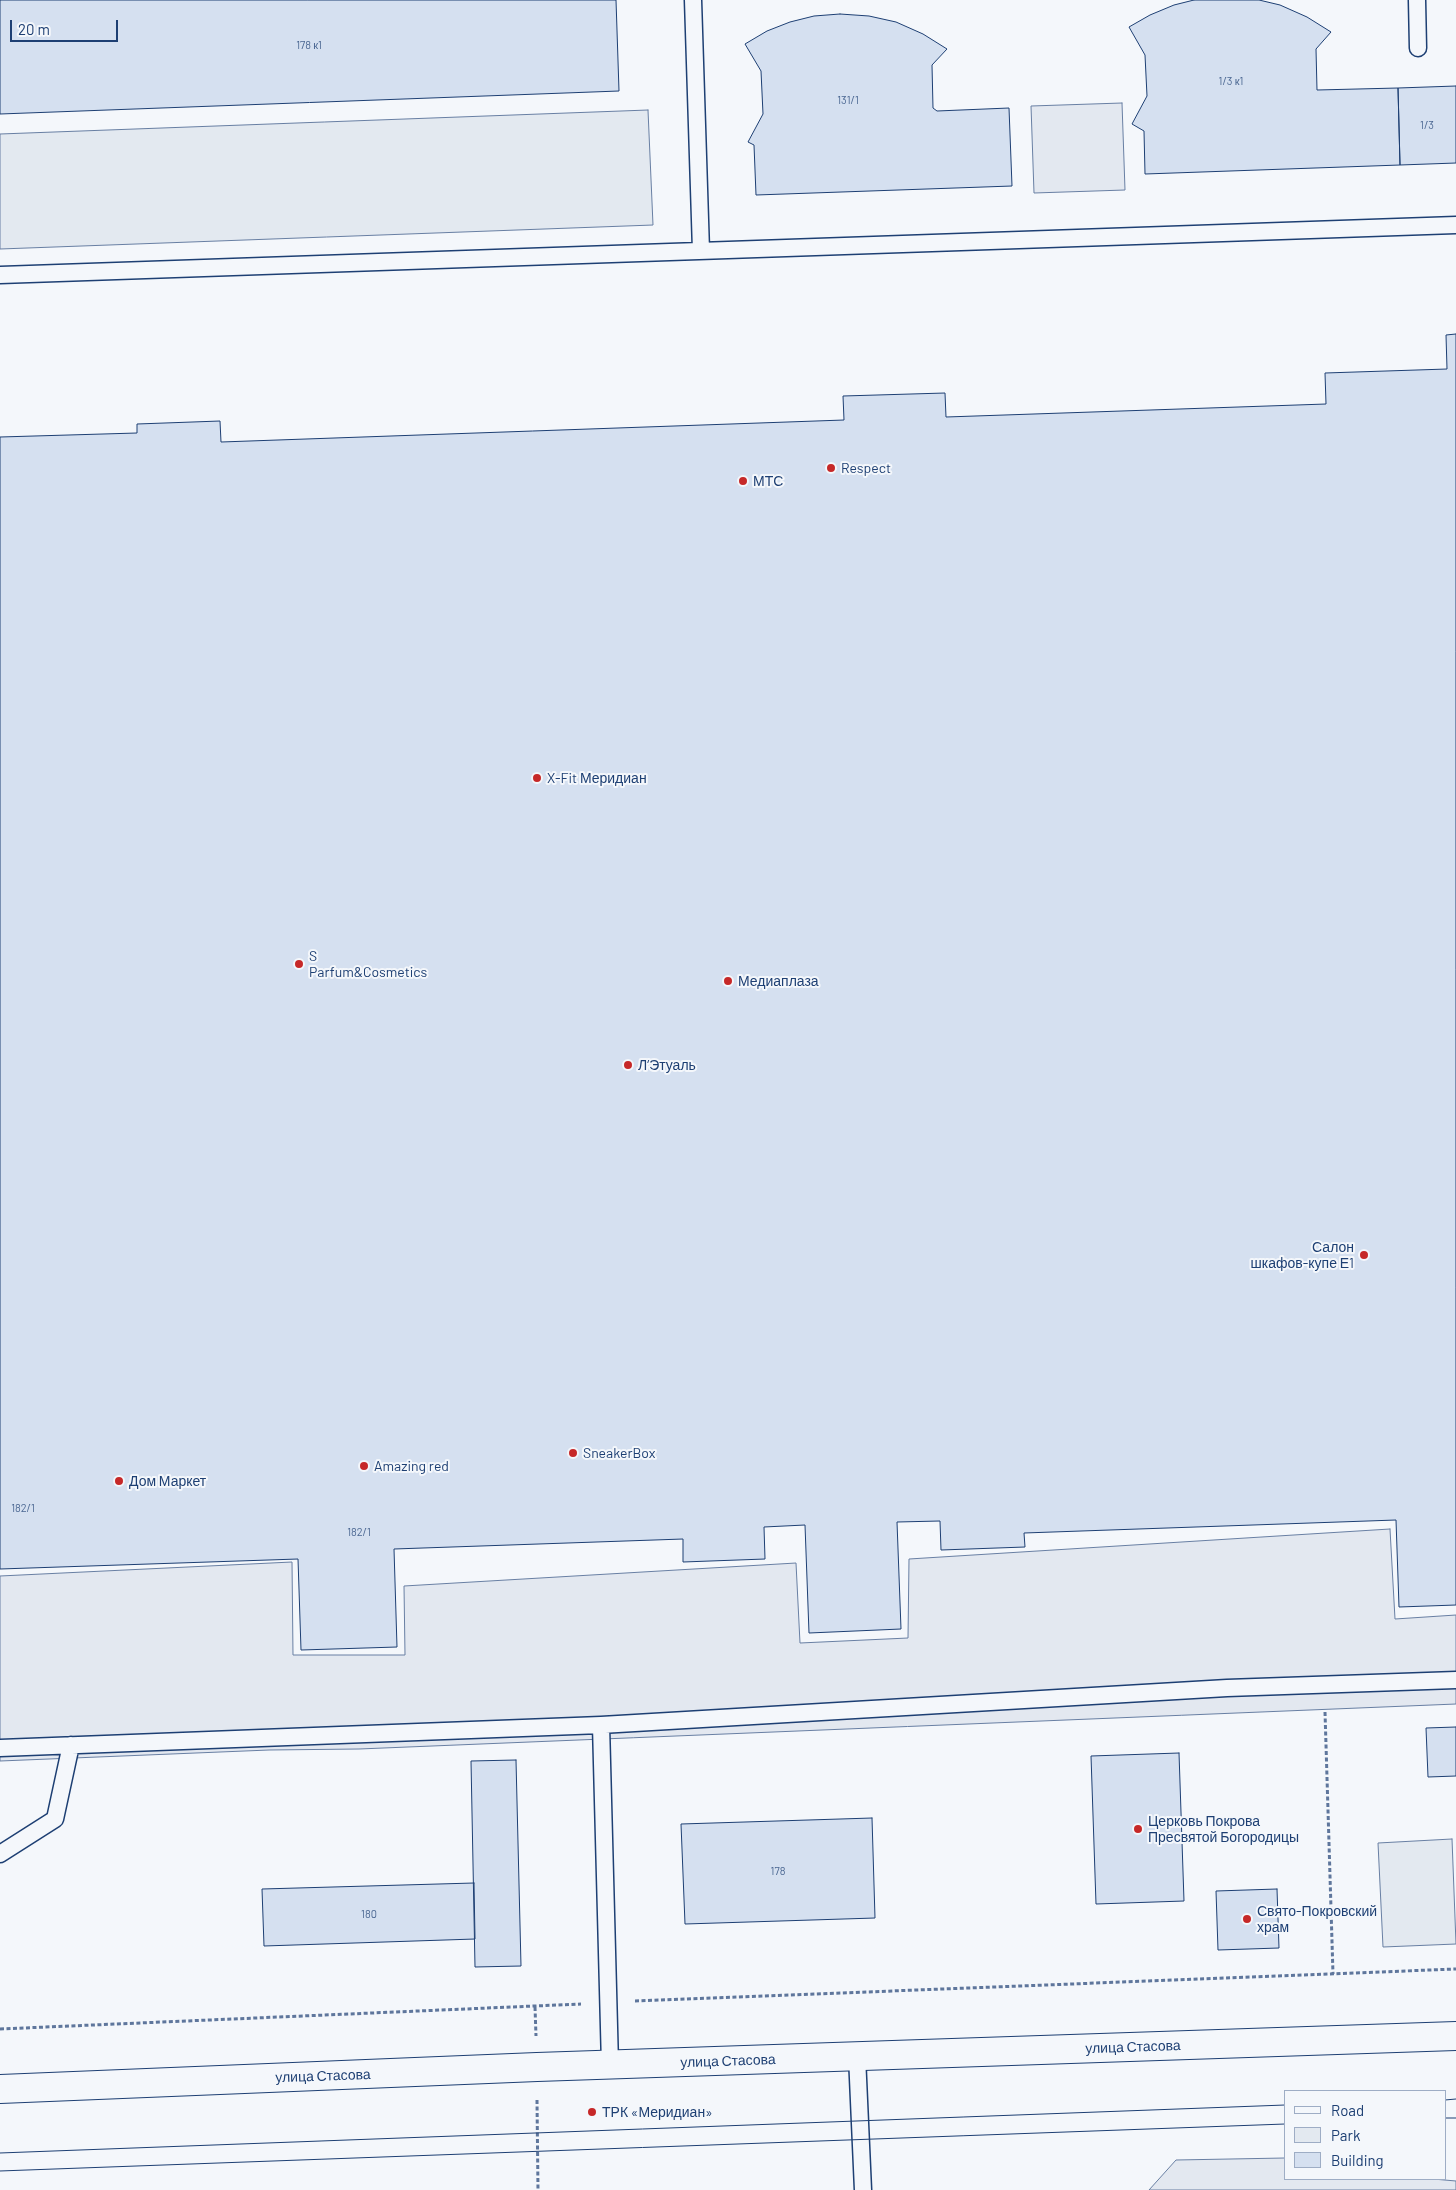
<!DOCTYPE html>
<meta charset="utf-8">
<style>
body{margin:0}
#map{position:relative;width:1456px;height:2190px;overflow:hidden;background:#f4f7fb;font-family:Barlow,sans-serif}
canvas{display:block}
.legend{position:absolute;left:1284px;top:2090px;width:162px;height:90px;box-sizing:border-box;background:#f4f7fb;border:1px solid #9eadc5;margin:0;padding:6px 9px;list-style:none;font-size:15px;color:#1d3f73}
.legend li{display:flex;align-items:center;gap:10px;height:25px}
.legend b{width:25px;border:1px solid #9eadc5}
.scale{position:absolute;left:10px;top:20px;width:108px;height:22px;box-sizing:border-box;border:2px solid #1d3f73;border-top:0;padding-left:6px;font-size:15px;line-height:18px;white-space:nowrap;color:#1d3f73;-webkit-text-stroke:4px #f4f7fb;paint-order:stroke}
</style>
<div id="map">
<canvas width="1456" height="2190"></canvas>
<ul class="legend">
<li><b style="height:6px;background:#f4f7fb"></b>Road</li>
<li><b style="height:14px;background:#e3e9f0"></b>Park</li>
<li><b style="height:14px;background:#d5e0f0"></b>Building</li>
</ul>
<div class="scale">20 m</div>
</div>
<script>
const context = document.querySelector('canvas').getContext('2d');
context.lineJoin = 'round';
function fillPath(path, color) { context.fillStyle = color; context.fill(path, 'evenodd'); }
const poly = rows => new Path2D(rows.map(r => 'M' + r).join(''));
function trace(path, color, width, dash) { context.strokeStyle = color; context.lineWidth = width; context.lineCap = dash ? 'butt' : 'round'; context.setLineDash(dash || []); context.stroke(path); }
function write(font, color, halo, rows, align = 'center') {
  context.font = font + ' Barlow,sans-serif'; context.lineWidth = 4; context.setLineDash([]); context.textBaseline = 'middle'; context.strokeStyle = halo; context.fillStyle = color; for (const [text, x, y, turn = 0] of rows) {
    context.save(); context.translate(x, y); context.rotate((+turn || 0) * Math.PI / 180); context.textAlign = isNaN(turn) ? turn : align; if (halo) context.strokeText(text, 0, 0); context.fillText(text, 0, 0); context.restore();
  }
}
const green = poly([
 [648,110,653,225,0,249,0,134,648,110],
 [1452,1839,1456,1944,1383,1947,1378,1843,1452,1839]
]);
const parking = poly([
 [1122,103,1125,190,1034,193,1031,106,1122,103],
 [1390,1529,1395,1619,1456,1615,1456,1704,359,1749,269,1750,0,1761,0,1576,292,1562,293,1655,405,1655,404,1586,796,1563,800,1643,908,1638,909,1559,1390,1529],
 [1285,2158,1285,2179,1433,2179,1456,2181,1456,2190,1149,2190,1176,2160,1285,2158]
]);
const building = poly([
 [0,0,616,0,619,91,0,114,0,0],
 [1194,0,1259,0,1280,5,1307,17,1331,32,1316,49,1317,90,1398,88,1400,165,1145,174,1144,131,1132,124,1147,96,1145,55,1129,27,1150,15,1174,5,1194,0],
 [840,14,869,16,896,22,923,34,947,49,932,65,933,108,937,111,1009,108,1012,186,756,195,754,145,748,142,763,114,761,71,745,44,767,31,790,22,814,16,840,14],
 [1456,86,1456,163,1400,165,1398,88,1456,86],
 [1456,334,1456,1605,1399,1607,1396,1520,1024,1533,1025,1547,941,1550,940,1521,897,1522,901,1629,809,1633,805,1525,764,1527,765,1559,683,1562,683,1539,394,1549,397,1647,301,1650,298,1559,0,1569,0,437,137,433,137,424,220,421,221,442,844,420,843,396,945,393,946,417,1326,404,1325,373,1447,369,1446,335,1456,334],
 [1456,1727,1456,1776,1428,1777,1426,1728,1456,1727],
 [1179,1753,1184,1901,1096,1904,1091,1756,1179,1753],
 [516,1760,521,1966,475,1967,471,1761,516,1760],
 [872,1818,875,1918,685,1924,681,1824,872,1818],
 [474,1883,475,1939,264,1946,262,1889,474,1883],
 [1277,1889,1279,1948,1218,1950,1216,1891,1277,1889]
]);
const path = poly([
 [1325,1712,1333,1974],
 [635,2001,1456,1969],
 [535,2007,536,2036],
 [0,2029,581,2004],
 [537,2100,538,2190]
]);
const lane = poly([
 [693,0,701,251],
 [1417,0,1418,48],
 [0,275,1456,225],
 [601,1725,610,2065],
 [0,1748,601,1725,1227,1688,1456,1680],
 [0,1854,55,1819,71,1745],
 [857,2056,863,2190]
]);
const street = poly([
 [0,2089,537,2067,1456,2036]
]);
const tram = poly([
 [1445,2100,1456,2099],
 [1445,2118,1456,2118],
 [0,2153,1285,2105],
 [0,2171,1285,2124]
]);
const markers = [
 [831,468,5,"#c62828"],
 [743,481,5,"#c62828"],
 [537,778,5,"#c62828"],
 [299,964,5,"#c62828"],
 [728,981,5,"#c62828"],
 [628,1065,5,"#c62828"],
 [1364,1255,5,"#c62828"],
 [573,1453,5,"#c62828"],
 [364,1466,5,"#c62828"],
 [119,1481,5,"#c62828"],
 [1138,1829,5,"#c62828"],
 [1247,1919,5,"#c62828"],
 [592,2112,5,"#c62828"]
];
const numberNames = [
 ["178 к1",309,45],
 ["1/3 к1",1231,81],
 ["131/1",848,100],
 ["1/3",1427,125],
 ["182/1",23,1508],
 ["182/1",359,1532],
 ["178",778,1871],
 ["180",369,1914]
];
const poiNames = [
 ["Respect",841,468],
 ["МТС",753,481],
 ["X-Fit Меридиан",547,778],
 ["S",309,956],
 ["Parfum&Cosmetics",309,972],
 ["Медиаплаза",738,981],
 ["Л’Этуаль",638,1065],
 ["Салон",1354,1247,"right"],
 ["шкафов-купе Е1",1354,1263,"right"],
 ["SneakerBox",583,1453],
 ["Amazing red",374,1466],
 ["Дом Маркет",129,1481],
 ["Церковь Покрова",1148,1821],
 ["Пресвятой Богородицы",1148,1837],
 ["Свято-Покровский",1257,1911],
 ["храм",1257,1927],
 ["ТРК «Меридиан»",602,2112]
];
const streetNames = [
 ["улица Стасова",1133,2047,-2],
 ["улица Стасова",728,2061,-2],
 ["улица Стасова",323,2076,-2]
];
fillPath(green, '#e3e9f0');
trace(green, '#687fa3', 1);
fillPath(parking, '#e3e8f0');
trace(parking, '#687fa3', 1);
fillPath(building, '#d5e0f0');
trace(building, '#1d3f73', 1);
trace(lane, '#1d3f73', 19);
trace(street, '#1d3f73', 30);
trace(path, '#5e769c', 3, [4, 2.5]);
trace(lane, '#f4f7fb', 16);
trace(street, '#f4f7fb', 28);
trace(tram, '#1d3f73', 1);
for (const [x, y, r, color] of markers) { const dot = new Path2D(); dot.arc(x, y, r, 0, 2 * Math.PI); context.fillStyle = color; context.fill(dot); trace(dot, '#f4f7fb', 2); }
write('11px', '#4b6792', null, numberNames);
write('14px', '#1d3f73', '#f4f7fb', poiNames, 'left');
write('14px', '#1d3f73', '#f4f7fb', streetNames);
</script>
